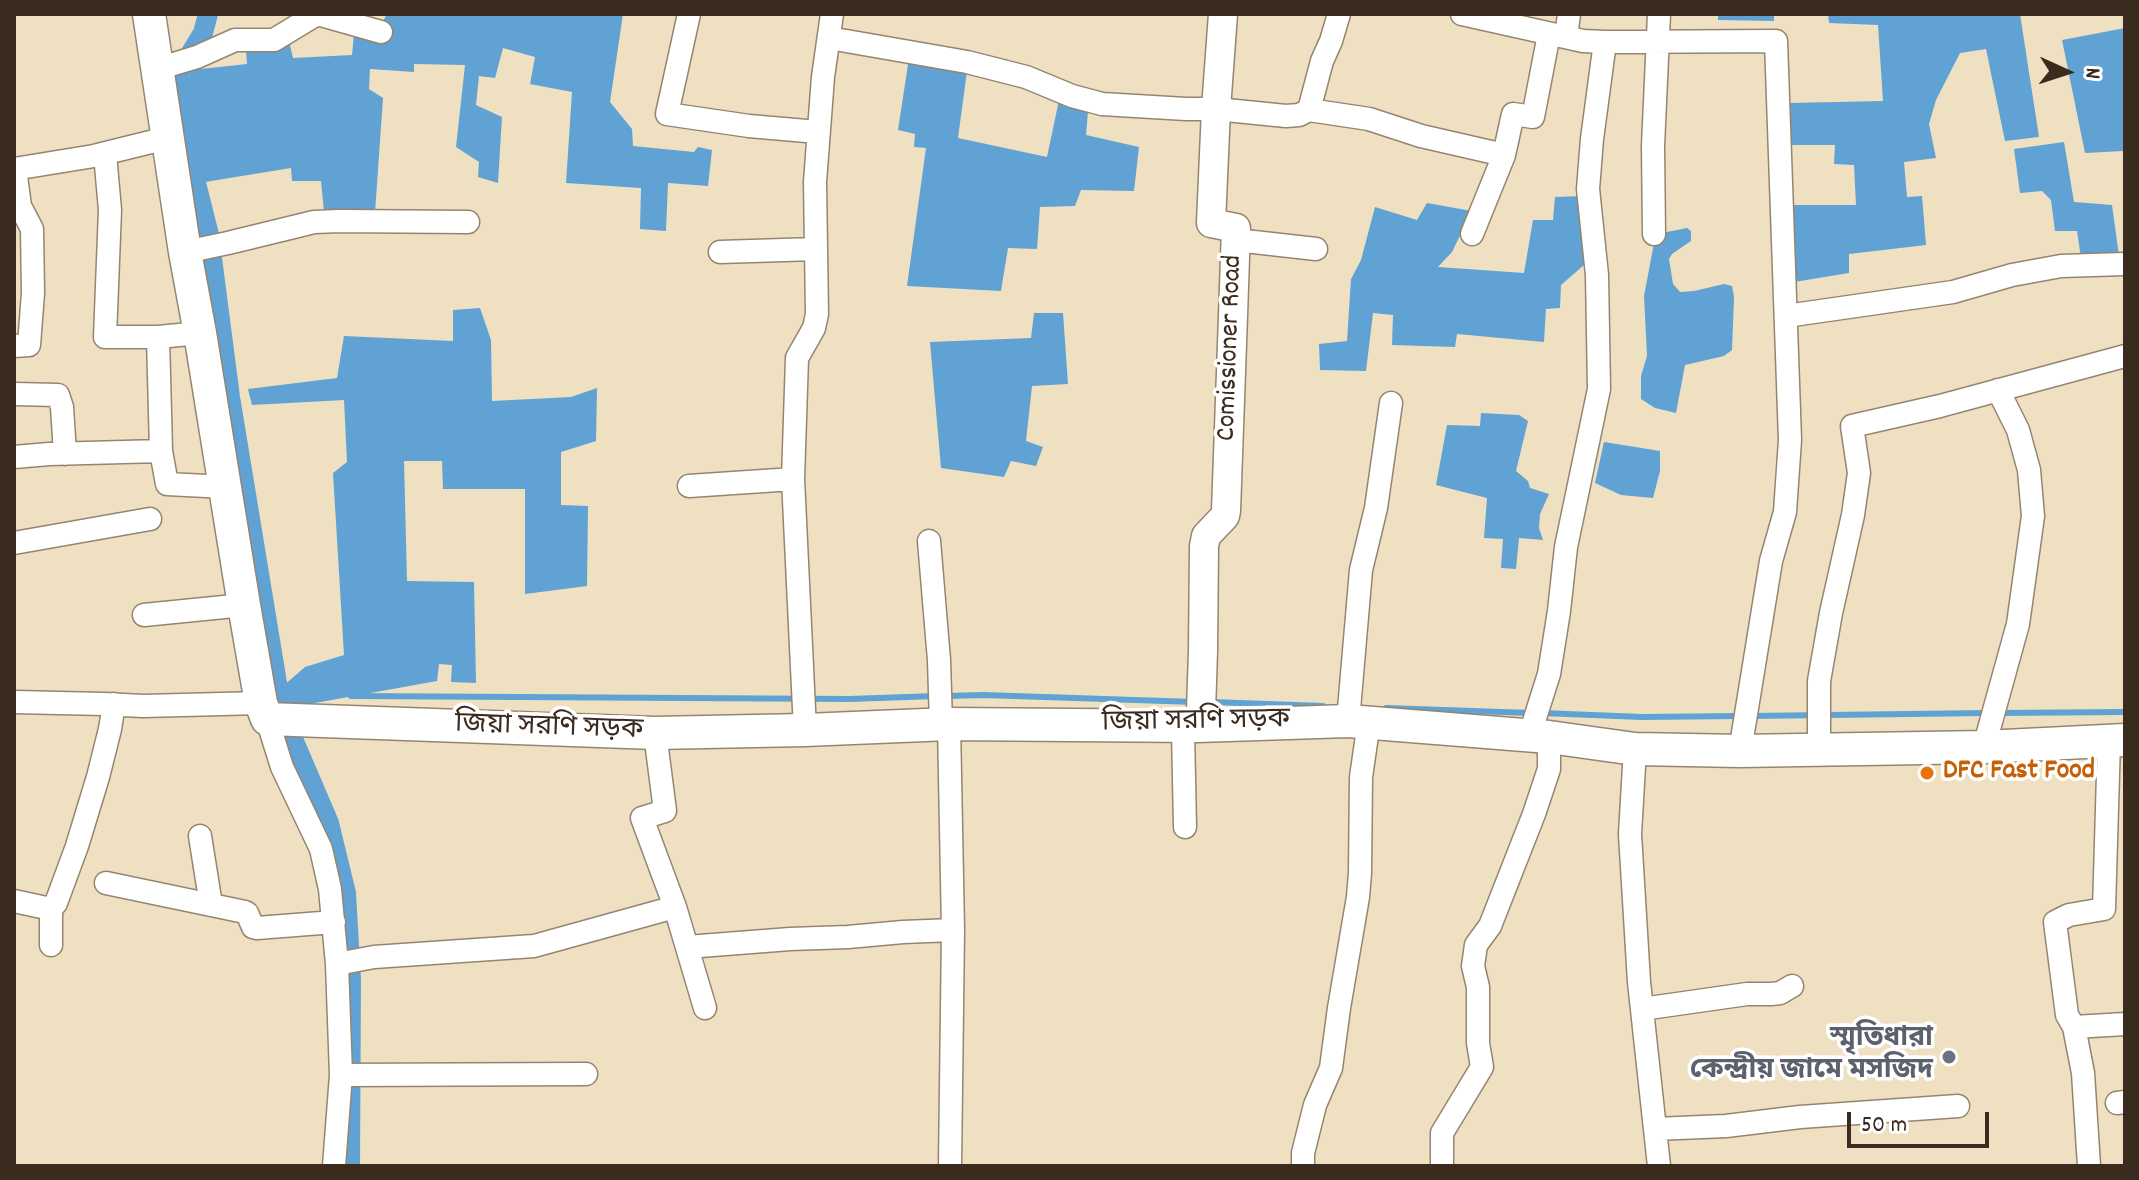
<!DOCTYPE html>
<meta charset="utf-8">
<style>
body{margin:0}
#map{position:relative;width:2139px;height:1180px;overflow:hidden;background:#efe0c2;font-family:Dekko,sans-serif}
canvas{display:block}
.frame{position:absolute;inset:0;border:16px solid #3b2a1e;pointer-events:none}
.north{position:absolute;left:2027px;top:32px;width:80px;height:80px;-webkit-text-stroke:6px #fff;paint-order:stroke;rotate:93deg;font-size:22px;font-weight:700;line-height:32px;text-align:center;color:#3b2a1e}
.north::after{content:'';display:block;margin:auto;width:28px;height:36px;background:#3b2a1e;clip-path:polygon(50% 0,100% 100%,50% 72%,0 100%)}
.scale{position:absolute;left:1847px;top:1112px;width:142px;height:36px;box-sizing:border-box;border:4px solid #3b2a1e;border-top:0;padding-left:10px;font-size:24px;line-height:28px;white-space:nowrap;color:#3b2a1e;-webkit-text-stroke:6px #fff;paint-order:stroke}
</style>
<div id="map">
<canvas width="2139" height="1180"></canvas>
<div class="frame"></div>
<div class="north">N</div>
<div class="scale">50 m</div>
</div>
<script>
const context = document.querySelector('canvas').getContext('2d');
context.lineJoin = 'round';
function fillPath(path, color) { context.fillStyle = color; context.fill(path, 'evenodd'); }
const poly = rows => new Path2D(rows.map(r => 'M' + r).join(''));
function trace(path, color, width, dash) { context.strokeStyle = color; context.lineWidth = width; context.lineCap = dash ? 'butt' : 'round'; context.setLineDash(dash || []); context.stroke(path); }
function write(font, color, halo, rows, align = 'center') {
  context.font = font + ' Dekko,"Noto Sans Bengali",sans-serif'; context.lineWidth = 7; context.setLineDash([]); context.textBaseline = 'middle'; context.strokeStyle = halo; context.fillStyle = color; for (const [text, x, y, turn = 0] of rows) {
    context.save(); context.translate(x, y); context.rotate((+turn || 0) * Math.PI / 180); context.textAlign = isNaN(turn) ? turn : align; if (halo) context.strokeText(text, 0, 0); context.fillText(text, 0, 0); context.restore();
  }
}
const water = poly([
 [387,14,623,14,610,102,632,129,633,146,694,152,698,147,712,150,708,186,668,183,666,231,640,229,641,188,566,183,572,92,530,84,535,57,503,48,495,78,479,76,476,105,502,117,498,183,478,177,479,162,456,147,465,65,414,64,414,72,370,69,369,89,383,98,375,213,324,212,321,181,292,181,291,168,199,183,182,93,191,70,247,64,246,51,289,41,293,58,352,55,354,34,381,25],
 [1718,14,1774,14,1774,21,1718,20],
 [1828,14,2020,14,2039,137,2005,141,1986,49,1960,53,1936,100,1929,124,1936,158,1904,162,1907,197,1922,196,1926,245,1849,254,1849,273,1794,282,1792,205,1856,205,1854,165,1834,164,1835,145,1790,145,1789,103,1883,101,1878,25,1829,23],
 [2125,28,2125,169,2123,151,2085,153,2062,40],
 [909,58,967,71,958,138,1047,157,1059,100,1088,111,1086,135,1139,147,1134,191,1081,190,1075,206,1040,207,1037,249,1008,248,1001,291,907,286,926,148,914,147,915,134,898,130],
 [2064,142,2074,202,2112,205,2119,256,2081,258,2077,231,2055,231,2051,200,2042,191,2020,193,2014,149],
 [1582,196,1584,265,1561,285,1560,308,1546,309,1544,342,1457,334,1455,347,1392,345,1393,315,1373,313,1366,371,1320,370,1319,344,1347,341,1351,279,1361,260,1375,207,1417,220,1427,203,1472,211,1452,252,1438,267,1524,273,1533,220,1553,220,1555,197],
 [1687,228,1691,231,1691,241,1672,254,1669,259,1673,284,1680,292,1694,291,1724,284,1732,286,1734,297,1732,350,1724,356,1685,365,1676,413,1655,408,1641,399,1641,376,1647,356,1644,296,1654,243,1662,233],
 [480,308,491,340,492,401,571,397,597,388,596,441,561,452,561,505,588,506,587,586,525,594,525,489,443,489,442,461,404,461,407,581,474,582,476,683,451,682,452,665,439,664,437,681,287,708,283,686,305,667,344,655,333,473,347,462,344,400,252,405,248,389,337,378,344,336,453,341,453,310],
 [1034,313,1063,313,1068,384,1032,386,1026,441,1043,447,1036,466,1011,461,1004,477,941,468,930,342,1031,338],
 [1481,413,1519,415,1528,421,1516,471,1528,481,1530,488,1549,494,1540,514,1539,528,1543,540,1519,538,1516,569,1501,568,1503,539,1484,538,1487,498,1436,485,1447,425,1480,426],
 [1604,442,1660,451,1660,471,1653,498,1621,495,1595,483]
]);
const stream = poly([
 [351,696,850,699,936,696],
 [947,696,984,695,1195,702],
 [1211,702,1323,706],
 [1386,708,1531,713],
 [1542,713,1642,717,1739,716],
 [1998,713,2125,712],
 [1750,716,1987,713]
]);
const canal = poly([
 [208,14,203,33,178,74,184,135,209,235,230,397,279,695,293,739,329,823,346,893,351,979,350,1166]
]);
const minor = poly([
 [689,14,667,114,749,126,818,132],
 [1462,14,1583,41,1605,42,1776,41,1790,440,1785,512,1771,561,1740,751],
 [1566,37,1569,14],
 [829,38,967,62,1026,77,1072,96,1102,104,1186,109,1216,109,1286,116,1299,115,1309,110,1322,61,1331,41,1339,14],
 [157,69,197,57,235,40,274,40,317,14,381,32],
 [1309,110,1369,119,1421,136,1504,155],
 [105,154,110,210,105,337,158,337,200,333],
 [14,169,94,156,167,138],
 [1472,234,1504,155,1513,114,1533,117,1549,34],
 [1654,234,1653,146,1659,14],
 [1236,240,1316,249],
 [185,252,228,243,314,222,340,221,468,222],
 [720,252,815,249],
 [1786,316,1953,292,2012,275,2061,266,2125,264],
 [158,337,161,451],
 [14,346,29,345,33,293,32,229,20,206,15,169],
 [14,394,58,395,62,407,65,454],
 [14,457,49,454,161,451,167,484,226,487],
 [689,486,793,479],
 [929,541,939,660,941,724],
 [14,543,150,519],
 [144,615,244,605],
 [14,702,104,704,143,706,261,703],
 [267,719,282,767,321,849,330,889,337,964,341,1075,334,1166],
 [1348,721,1361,570,1376,508,1391,403],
 [949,724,953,930,950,1166],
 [805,730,793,479,797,358,814,328,817,314,815,182,823,77,832,14],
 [655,733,665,811,642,818,675,907,705,1008],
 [1529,737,1549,674,1559,611,1566,547,1599,389,1597,275,1588,189,1592,139,1605,42],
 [1984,747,2018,624,2033,516,2029,470,2018,430,1998,390],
 [1635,749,1630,834,1639,982,1659,1166],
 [1819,751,1819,681,1831,613,1853,515,1859,473,1852,426,1940,406,2125,356],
 [1185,827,1183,731,1194,722,1197,725],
 [200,836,211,905],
 [106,883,245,912,247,913,253,927,257,928,334,922],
 [14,901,51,909],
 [51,945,51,909,56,903,77,846,98,777,110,729,114,704],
 [687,947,790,939,848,937,903,932,953,930],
 [337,964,374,957,534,946,675,907],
 [1642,1009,1747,994,1771,994,1780,993,1792,986],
 [2074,1027,2125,1024],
 [341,1075,586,1074],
 [2117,1103,2125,1102],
 [1655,1129,1726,1126,1800,1117,1958,1106],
 [1303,1166,1303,1153,1315,1105,1331,1068,1339,1008,1358,897,1360,873,1361,777,1369,722],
 [1442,1166,1442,1133,1482,1067,1478,1043,1478,987,1473,966,1476,945,1490,926,1534,814,1549,769,1549,737],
 [2089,1166,2083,1073,2074,1027,2067,1015,2055,922,2069,915,2104,909,2109,741]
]);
const tertiary = poly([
 [1198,726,1201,711,1203,651,1204,546,1206,536,1225,516,1226,511,1233,316,1236,228,1211,223,1216,109,1223,14]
]);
const secondary = poly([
 [149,14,185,252,200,333,244,605,261,703,267,719,655,733,805,730,949,724,1198,726,1348,721,1549,737,1635,749,1740,751,1984,747,2125,740]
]);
const markers = [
 [1927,773,8,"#e8710a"],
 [1949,1057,8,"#6b7280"]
];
const streetNames = [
 ["Comissioner Road",1232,348,-88],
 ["জিয়া সরণি সড়ক",1196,724,-1],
 ["জিয়া সরণি সড়ক",549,730,2]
];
const foodNames = [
 ["DFC Fast Food",1943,773]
];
const worshipNames = [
 ["স্মৃতিধারা",1933,1041],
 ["কেন্দ্রীয় জামে মসজিদ",1933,1073]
];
fillPath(water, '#5fa2d3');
trace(stream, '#5fa2d3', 6);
trace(canal, '#5fa2d3', 20);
trace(minor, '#958570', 25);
trace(tertiary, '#958570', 31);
trace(secondary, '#958570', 35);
trace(minor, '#fff', 22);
trace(tertiary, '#fff', 28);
trace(secondary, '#fff', 32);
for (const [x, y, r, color] of markers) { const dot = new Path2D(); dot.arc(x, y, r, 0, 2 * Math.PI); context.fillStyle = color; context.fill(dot); trace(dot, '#fff', 3); }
write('28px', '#3b2a1e', '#fff', streetNames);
write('bold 28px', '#c56008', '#fff', foodNames, 'left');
write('bold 28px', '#5b616d', '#fff', worshipNames, 'right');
</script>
